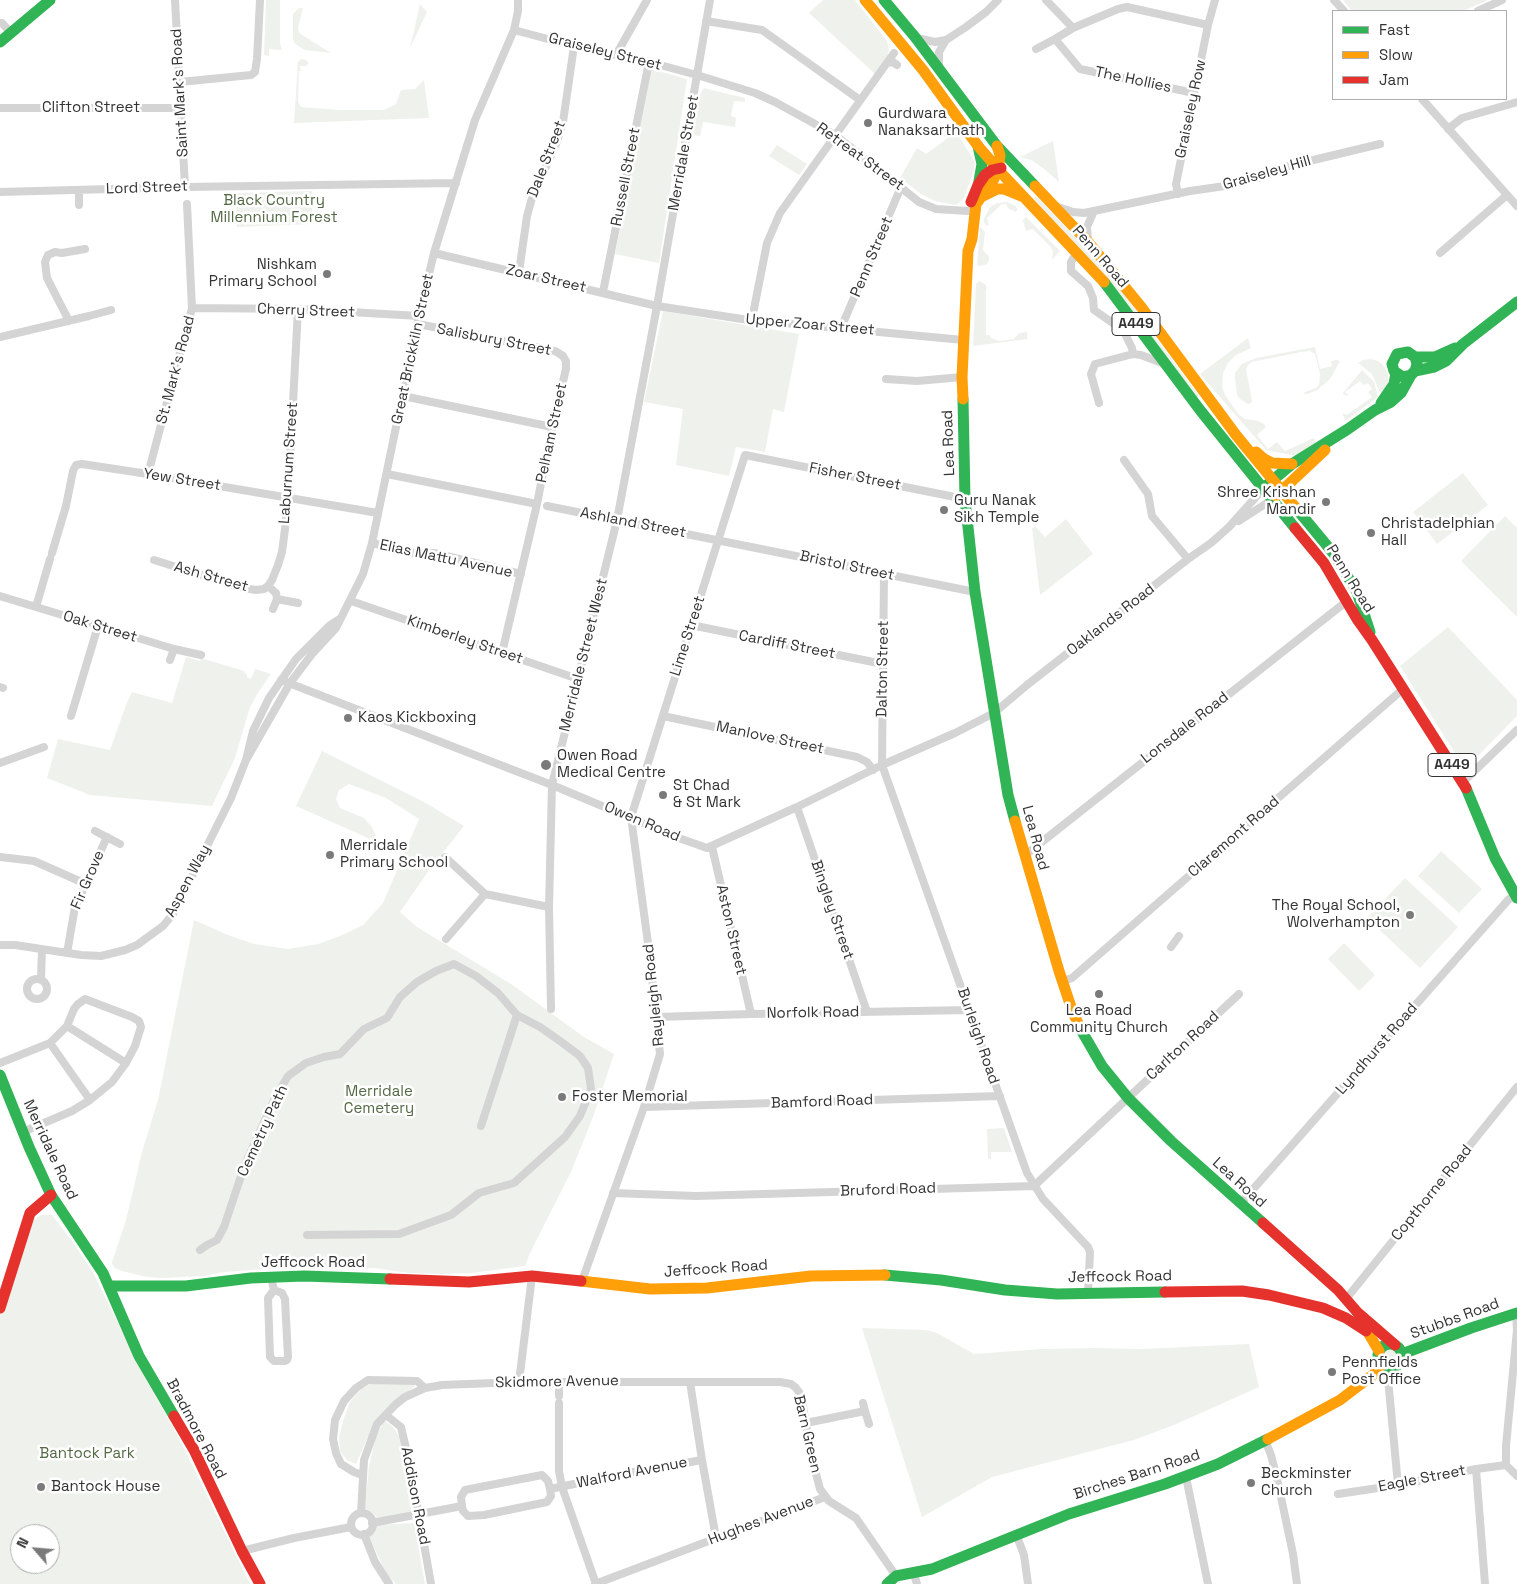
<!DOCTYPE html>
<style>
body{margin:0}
#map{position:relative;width:1517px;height:1584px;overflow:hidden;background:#fff;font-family:"Space Grotesk",sans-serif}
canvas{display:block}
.legend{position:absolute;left:1332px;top:10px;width:175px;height:90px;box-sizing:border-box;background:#fff;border:1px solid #adadad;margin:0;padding:6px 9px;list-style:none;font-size:15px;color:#333}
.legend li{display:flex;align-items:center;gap:10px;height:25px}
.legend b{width:25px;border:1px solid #adadad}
.north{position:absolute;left:10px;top:1524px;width:50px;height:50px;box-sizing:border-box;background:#fff;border:1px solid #adadad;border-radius:50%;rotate:297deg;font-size:14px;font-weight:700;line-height:20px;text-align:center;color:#333}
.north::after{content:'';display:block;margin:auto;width:18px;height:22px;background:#7a7a7a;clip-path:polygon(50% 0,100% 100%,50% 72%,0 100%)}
</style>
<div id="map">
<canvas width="1517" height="1584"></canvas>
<ul class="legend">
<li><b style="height:6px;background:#30b455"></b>Fast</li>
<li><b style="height:6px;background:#ff9f0a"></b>Slow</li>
<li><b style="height:6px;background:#e5322d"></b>Jam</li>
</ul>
<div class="north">N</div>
</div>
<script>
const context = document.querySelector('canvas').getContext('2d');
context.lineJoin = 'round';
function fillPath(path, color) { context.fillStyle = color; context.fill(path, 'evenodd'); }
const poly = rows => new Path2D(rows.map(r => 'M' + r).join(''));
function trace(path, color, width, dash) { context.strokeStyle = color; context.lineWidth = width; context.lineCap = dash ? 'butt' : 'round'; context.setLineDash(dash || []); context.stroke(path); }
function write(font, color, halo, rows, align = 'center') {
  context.font = font + ' "Space Grotesk",sans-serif'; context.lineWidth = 5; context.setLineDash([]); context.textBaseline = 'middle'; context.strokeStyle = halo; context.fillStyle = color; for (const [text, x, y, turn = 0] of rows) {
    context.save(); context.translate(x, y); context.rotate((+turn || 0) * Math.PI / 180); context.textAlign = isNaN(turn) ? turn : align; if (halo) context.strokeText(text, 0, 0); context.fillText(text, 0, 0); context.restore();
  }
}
const green = poly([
 [266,0,280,0,280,43,282,50,269,49,269,56,264,55],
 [823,0,855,0,887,41,889,50,887,57,875,74,809,13],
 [1343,0,1488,0,1463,11,1352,11],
 [420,4,427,12,410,48],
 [303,8,298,28,299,33,331,53,305,50,295,44,293,39,293,14,299,8],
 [301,59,306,60,309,63,306,66,300,66,301,71,299,71,298,102,301,107,340,110,384,110,396,104,401,90,415,89,424,80,429,118,294,123,298,62],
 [651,69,687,79,659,263,615,254],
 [704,88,745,98,745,102,734,101,731,116,736,118,735,127,703,122,700,136,693,135,701,92],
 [956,132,975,162,974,170,964,198,958,204,954,205,935,201,921,194,900,178,917,148,926,154],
 [1053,141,1059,182,1043,168,1031,160,1020,157],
 [777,145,807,164,799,175,769,156],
 [312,191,312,224,237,227,236,193],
 [1036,196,1106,270,1199,396,1196,398,1034,199],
 [1007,202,1016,206,1016,208,1018,209,1016,212,1009,209,1006,204,1002,204,987,218,989,225,987,226,983,221,990,207,997,203],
 [1026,217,1060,251,1052,260,1053,251,1050,246,1033,229,1026,231,1023,220],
 [980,226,985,232,983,250,989,257,989,260,987,264,980,266,977,265],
 [979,281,985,284,987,288,986,290,986,335,989,335,991,338,999,341,1014,339,1019,333,1027,332,1027,339,973,346,976,284],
 [663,311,799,334,784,412,773,409,765,452,736,447,729,476,676,465,683,409,644,402],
 [1248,338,1251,348,1236,355,1228,363,1223,373,1222,386,1225,395,1239,415,1245,419,1258,421,1264,424,1266,427,1257,435,1268,449,1277,442,1285,451,1314,438,1316,442,1297,456,1266,450,1200,374],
 [1315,347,1320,369,1332,366,1331,361,1337,360,1340,361,1330,379,1317,390,1308,394,1304,394,1305,392,1316,388,1319,385,1320,374,1315,354,1310,351,1301,352,1252,362,1248,365,1246,369,1252,400,1251,403,1248,404,1240,399,1237,395,1235,378,1235,373,1242,364,1256,358],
 [1371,359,1378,361,1383,365,1388,374,1388,384,1381,394,1372,374,1358,363,1363,360],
 [1362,370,1374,382,1378,397,1346,421,1343,415,1343,413,1347,415,1372,397,1368,392,1372,389,1368,383,1364,385,1360,381,1345,392,1349,396,1344,395,1343,393],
 [1463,473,1488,505,1437,544,1413,512],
 [1505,516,1517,528,1517,617,1461,561],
 [1066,519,1093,554,1040,595,1032,528,1036,527,1045,537],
 [1448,627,1517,700,1517,716,1465,769,1400,666],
 [186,657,200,661,201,658,244,671,247,675,247,677,251,679,255,669,271,674,259,691,250,707,235,758,212,806,90,795,47,778,58,739,110,750,126,705,132,692,172,703],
 [322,751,426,803,464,826,430,869,400,912,417,927,511,984,584,1037,614,1054,593,1117,571,1172,530,1253,525,1266,472,1273,441,1274,410,1273,373,1268,278,1268,225,1272,204,1276,162,1278,147,1277,122,1271,115,1268,112,1264,112,1262,126,1220,142,1152,158,1100,194,920,228,935,254,944,288,949,318,944,340,936,363,925,383,903,419,819,386,798,349,784,339,790,336,799,340,808,364,818,372,827,376,836,370,839,296,806],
 [1441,851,1482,889,1459,913,1418,876],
 [1405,878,1458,927,1420,968,1367,918],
 [1344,943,1375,975,1359,991,1328,959],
 [1004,1128,1012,1152,991,1152,991,1159,988,1159,987,1129],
 [41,1215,52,1215,72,1241,93,1272,143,1374,180,1440,250,1584,0,1584,0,1315,33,1221],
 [20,1534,50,1534,50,1564,20,1564],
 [862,1328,926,1330,937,1333,974,1354,1041,1349,1095,1348,1142,1349,1249,1344,1259,1387,1174,1425,1134,1440,992,1477,922,1517],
 '1382 1356a8 8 0 1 1 16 0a8 8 0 1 1-16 0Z',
 [382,1383,414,1384,414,1387,401,1396,377,1422,367,1439,356,1464,347,1460,340,1451,339,1437,344,1418,350,1402,359,1391,368,1385],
 [384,1420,393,1427,400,1438,411,1510,411,1514,377,1518,374,1514,365,1508,369,1466,375,1440],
 [414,1523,425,1584,396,1584,387,1575,369,1537,375,1532,376,1525]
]);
const street = poly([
 [175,0,185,187],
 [1046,0,1073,28],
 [1334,0,1344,11],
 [1478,11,1502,0],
 [706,21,762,30,860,100],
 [0,23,2,23,11,33],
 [514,30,574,46,649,62,697,75,755,93,775,102,835,135,919,202,936,209,968,211],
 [917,38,935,42,946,40,966,27,986,12,998,0],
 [1055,39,1080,69,1194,93],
 [1036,49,1055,39,1073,28,1118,9,1127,7,1208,25],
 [616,55,647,0],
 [887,63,893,62,897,65],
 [939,66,939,52,946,40],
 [180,82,251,75,255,72,257,59,260,0],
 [1422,99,1517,206],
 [0,108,181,108],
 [1448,129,1462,118,1517,102],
 [79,190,79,205],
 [0,192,185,187,456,183],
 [1178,194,1176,184,1208,25,1215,0],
 [1058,207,1073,212,1084,213,1190,191,1232,185,1262,177,1276,169,1380,144],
 [1088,240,1087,227,1094,211],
 [1077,252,1071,262,1071,271,1088,286,1093,298,1094,310,1120,328,1125,334,1132,348,1133,354],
 [434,253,657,306,742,319,963,340],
 [1440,253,1507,195],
 [519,272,527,216,532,198,556,144,563,122,574,46],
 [603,292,649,62],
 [192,308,298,309,419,316],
 [754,309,767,243,780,213,894,53],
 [69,321,47,278,45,262,48,255,55,252,62,253,85,249],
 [418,324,555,351,563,356,566,361,566,369,552,427,537,504,502,653],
 [841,328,901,187],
 [0,337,89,316,111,310],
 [886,379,917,381,962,377],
 [403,396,552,427],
 [1099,403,1091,374,1095,364,1133,354,1141,355,1162,363],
 [1124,460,1148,494,1152,516,1188,559],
 [148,474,192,308,187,204],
 [387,474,537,504],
 [547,506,975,592],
 [1239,521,1273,499],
 [372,543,414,553,434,553,521,574],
 [52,553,66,506,73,471,76,465,82,464,148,474,378,513],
 [154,560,243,588,256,590,264,589,268,586],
 [884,574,882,765,1027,1173,1043,1199,1088,1247,1090,1252,1088,1293],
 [0,596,174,649,201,655],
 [277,599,298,603],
 [351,601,578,679],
 [36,607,50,559],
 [273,609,277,599,276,593,268,586,272,580,278,565,282,552,285,529,288,497,298,309],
 [691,625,883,664],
 [170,660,174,649],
 [281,680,552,785,676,837,707,848,797,807,882,765,955,733,994,713,1027,685,1188,559,1211,543,1229,527,1264,488],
 [0,687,3,688],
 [71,716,98,626],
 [663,716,857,757,867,762,873,770],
 [246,760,290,683,312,654,336,628,363,574,372,543,419,316,434,253,475,120,514,30,518,11,518,0],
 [0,763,44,747],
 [1463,782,1517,730],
 [797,807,867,1012],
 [95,831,120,844],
 [712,847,751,1014],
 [1024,856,1347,601],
 [0,857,34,861,86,884],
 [445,857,485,894,549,907],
 [446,939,485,894],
 [0,945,15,945,81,955,101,956,125,950,137,945,163,926,173,914,231,798,246,760,253,731,269,698,296,659,330,625,341,618],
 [1171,947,1179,936],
 [67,953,75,907,107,837],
 '27 989a10 10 0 1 1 20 0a10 10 0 1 1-20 0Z',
 [41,979,42,949],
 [1063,981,1072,978,1403,689],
 [551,1009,549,907,552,785,617,520,657,306,710,0],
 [657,1017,751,1014,969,1010],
 [67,1026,126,1063],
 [50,1043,90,1100],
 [0,1063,50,1043,67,1026,74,1009,78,1004,85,999,132,1017,139,1021,141,1027,135,1046,126,1063,112,1082,90,1100,72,1111,23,1132],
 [644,1107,1000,1096],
 [613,1193,696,1196,1034,1186,1239,994],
 [1240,1204,1509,899,1515,895],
 [307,1235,399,1234,451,1215,479,1193,514,1183,565,1137,580,1116,591,1089,588,1068,580,1056,560,1041,540,1027,517,1015,481,1126],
 [200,1250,207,1245,217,1240,224,1227,244,1167,275,1098,288,1076,306,1063,324,1057,340,1054,364,1029,387,1018,400,997,417,982,436,971,454,964,476,976,498,993,517,1015],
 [271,1277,274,1290,268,1298,270,1357,274,1361,285,1361,287,1360,288,1357,285,1299,282,1293,274,1290],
 [582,1281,644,1107,660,1054,650,958,631,817,745,455,965,499],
 [1346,1299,1517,1087],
 [1387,1368,1398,1485],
 [519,1382,532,1276],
 [690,1382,702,1460,716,1538],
 [559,1396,559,1382],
 [559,1403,559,1471,562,1487,596,1584],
 [865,1411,869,1424],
 [386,1415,401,1427,411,1470,431,1584],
 [806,1423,865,1411,863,1403],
 [1265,1440,1271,1455,1278,1483,1293,1554,1297,1584],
 [1506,1465,1506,1446,1517,1330,1516,1313],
 [1506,1465,1517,1476],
 [1476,1469,1485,1584],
 [362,1475,354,1472,341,1464,336,1453,333,1439,334,1430,335,1420,344,1401,356,1388,368,1380,417,1381,425,1388],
 [1186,1477,1208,1584],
 [1338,1494,1398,1485,1476,1469,1506,1465],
 [462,1506,461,1497,465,1490,542,1475,548,1481,550,1489],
 [361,1513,364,1460,377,1424,396,1404,405,1397,425,1388,442,1385,519,1382,780,1382,791,1384,795,1387,799,1392,802,1401,811,1455,820,1489,829,1501,856,1518,896,1576],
 '351 1524a11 11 0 1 1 22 0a11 11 0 1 1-22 0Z',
 [372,1523,462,1506,463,1511,468,1516,484,1515,547,1502,551,1496,550,1489,627,1473,702,1460],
 [364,1534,375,1562,389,1584],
 [1016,1534,1024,1555,1028,1584],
 [242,1551,294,1538,351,1527],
 [914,1574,917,1584],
 [595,1584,825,1497]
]);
const fast = poly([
 [884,0,915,37,997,146,1035,186],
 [0,42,50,0],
 [978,146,982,164,979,181],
 [1104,282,1200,410,1295,528],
 [1415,357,1435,357,1455,348],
 [1415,371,1434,367,1446,361,1463,344,1517,302],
 [963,399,965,499,975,592,1008,795,1015,821],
 [1381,403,1394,384,1396,373],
 [1267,485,1292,464,1348,429,1375,410,1391,402,1401,393,1411,375,1415,371,1417,364,1415,357,1408,352,1397,354,1392,364,1394,371,1403,377,1411,375],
 [1295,507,1334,554,1357,592,1370,632],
 [1466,788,1495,858,1517,898],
 [1080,1028,1102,1066,1128,1098,1171,1141,1263,1223],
 [0,1075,29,1147,51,1195,103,1273,139,1356,174,1416],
 [885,1275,941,1280,1005,1290,1057,1294,1165,1292],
 [109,1286,186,1286,251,1278,304,1276,390,1279],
 '1378 1356a12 12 0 1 1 24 0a12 12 0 1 1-24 0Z',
 [1402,1354,1471,1328,1517,1313],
 [887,1584,896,1576,932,1569,1069,1514,1165,1484,1218,1464,1268,1439]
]);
const slow = poly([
 [865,0,923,70,978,146,1005,177,1104,282],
 [1035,186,1089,243,1142,308,1236,435,1295,507],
 [983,196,997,189,1004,189,1021,196],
 [963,399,962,377,968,251,972,239,976,204,994,179,999,164,1000,155,997,146],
 [1256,452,1264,459,1272,463,1292,464],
 [1276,496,1325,450],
 [1015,821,1059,971,1072,1010,1080,1028],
 [581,1281,650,1289,707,1288,811,1276,885,1275],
 [1363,1324,1379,1351],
 [1268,1439,1340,1400,1374,1374,1381,1365]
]);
const jam = poly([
 [971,202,978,185,985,175,992,170,1001,168],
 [1295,528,1324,563,1357,619,1372,640,1466,788],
 [1263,1223,1338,1290,1358,1313,1395,1345],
 [390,1279,469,1282,532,1276,581,1281],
 [1165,1292,1242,1291,1269,1295,1323,1308,1346,1318,1366,1331],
 [0,1308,30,1213,51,1195],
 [174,1416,194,1450,242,1551,260,1584]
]);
const markers = [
 [868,123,5,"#7a7a7a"],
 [327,274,5,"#7a7a7a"],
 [1326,502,5,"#7a7a7a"],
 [944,510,5,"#7a7a7a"],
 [1371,533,5,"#7a7a7a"],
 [348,718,5,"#7a7a7a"],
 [546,765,6,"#7a7a7a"],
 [663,795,5,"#7a7a7a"],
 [330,855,5,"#7a7a7a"],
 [1410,915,5,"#7a7a7a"],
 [1099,994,5,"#7a7a7a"],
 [562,1097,5,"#7a7a7a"],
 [1332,1372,5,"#7a7a7a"],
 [1251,1483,5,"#7a7a7a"],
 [41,1487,5,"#7a7a7a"]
];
const shields = [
 [1136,324,48],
 [1452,765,48]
];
const shieldNames = [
 ["A449",1136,324],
 ["A449",1452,765]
];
const streetNames = [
 ["Graiseley Street",605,52,14],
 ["The Hollies",1133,80,12],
 ["Saint Mark's Road",180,93,-93],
 ["Clifton Street",91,108],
 ["Graiseley Row",1191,109,-78],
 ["Merridale Street",684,153,-80],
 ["Retreat Street",860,157,36],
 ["Dale Street",547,159,-69],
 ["Graiseley Hill",1267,173,-16],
 ["Russell Street",626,177,-79],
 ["Lord Street",147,188,-2],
 ["Penn Street",872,257,-67],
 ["Penn Road",1100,257,49],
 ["Zoar Street",546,279,13],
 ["Cherry Street",306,311,2],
 ["Upper Zoar Street",810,325,5],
 ["Salisbury Street",494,340,11],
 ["Great Brickkiln Street",413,349,-78],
 ["St. Mark's Road",176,370,-75],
 ["Pelham Street",552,433,-78],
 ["Lea Road",949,443,-92],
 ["Laburnum Street",289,463,-86],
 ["Fisher Street",855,477,11],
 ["Yew Street",182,480,9],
 ["Ashland Street",633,523,11],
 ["Elias Mattu Avenue",446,559,12],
 ["Bristol Street",847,566,12],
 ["Ash Street",211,577,16],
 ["Penn Road",1350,579,58],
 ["Oaklands Road",1111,620,-38],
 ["Oak Street",100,627,17],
 ["Lime Street",688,636,-72],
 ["Kimberley Street",465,640,19],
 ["Cardiff Street",787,645,11],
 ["Merridale Street West",584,655,-76],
 ["Dalton Street",883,669,-89],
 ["Lonsdale Road",1185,728,-38],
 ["Manlove Street",770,738,12],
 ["Owen Road",642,822,23],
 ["Claremont Road",1234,837,-41],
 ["Lea Road",1035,838,75],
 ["Fir Grove",88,880,-67],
 ["Aspen Way",188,881,-62],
 ["Bingley Street",832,910,71],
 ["Aston Street",731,930,77],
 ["Rayleigh Road",654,995,-96],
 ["Norfolk Road",813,1013,-1],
 ["Burleigh Road",978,1036,71],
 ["Carlton Road",1183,1046,-43],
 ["Lyndhurst Road",1377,1049,-49],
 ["Bamford Road",822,1102,-2],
 ["Cemetry Path",263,1131,-65],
 ["Merridale Road",50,1150,65],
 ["Lea Road",1239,1183,42],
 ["Bruford Road",888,1190,-2],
 ["Copthorne Road",1432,1193,-51],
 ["Jeffcock Road",313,1263],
 ["Jeffcock Road",716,1269,-4],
 ["Jeffcock Road",1120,1277,-1],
 ["Stubbs Road",1455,1319,-20],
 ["Skidmore Avenue",557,1382,-1],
 ["Bradmore Road",196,1429,62],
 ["Barn Green",807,1434,77],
 ["Walford Avenue",632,1473,-11],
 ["Birches Barn Road",1137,1475,-18],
 ["Eagle Street",1422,1479,-11],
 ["Addison Road",415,1496,79],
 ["Hughes Avenue",761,1521,-21]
];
const poiNames = [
 ["Gurdwara",878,114],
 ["Nanaksarthath",878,131],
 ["Nishkam",317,265,"right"],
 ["Primary School",317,282,"right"],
 ["Shree Krishan",1316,493,"right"],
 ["Mandir",1316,510,"right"],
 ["Guru Nanak",954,501],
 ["Sikh Temple",954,518],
 ["Christadelphian",1381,524],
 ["Hall",1381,541],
 ["Kaos Kickboxing",358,718],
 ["Owen Road",557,756],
 ["Medical Centre",557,773],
 ["St Chad",673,786],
 ["& St Mark",673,803],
 ["Merridale",340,846],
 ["Primary School",340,863],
 ["The Royal School,",1400,906,"right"],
 ["Wolverhampton",1400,923,"right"],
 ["Lea Road",1099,1011,"center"],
 ["Community Church",1099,1028,"center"],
 ["Foster Memorial",572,1097],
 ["Pennfields",1342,1363],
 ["Post Office",1342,1380],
 ["Beckminster",1261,1474],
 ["Church",1261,1491],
 ["Bantock House",51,1487]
];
const parkNames = [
 ["Black Country",274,201],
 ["Millennium Forest",274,218],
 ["Merridale",379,1092],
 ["Cemetery",379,1109],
 ["Bantock Park",87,1454]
];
fillPath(green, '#eff2ec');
trace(street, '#d4d4d4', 8);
trace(fast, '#30b455', 11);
trace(slow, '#ff9f0a', 11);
trace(jam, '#e5322d', 11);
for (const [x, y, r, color] of markers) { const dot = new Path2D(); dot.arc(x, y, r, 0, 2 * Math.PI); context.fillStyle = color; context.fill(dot); trace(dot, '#fff', 2); }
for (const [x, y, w] of shields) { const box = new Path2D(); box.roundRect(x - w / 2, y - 11.5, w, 23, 4); context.fillStyle = '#fff'; context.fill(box); trace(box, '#333', 1); }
write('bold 14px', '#333', null, shieldNames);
write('15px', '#333', '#fff', streetNames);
write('15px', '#333', '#fff', poiNames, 'left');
write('15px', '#546945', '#fff', parkNames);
</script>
